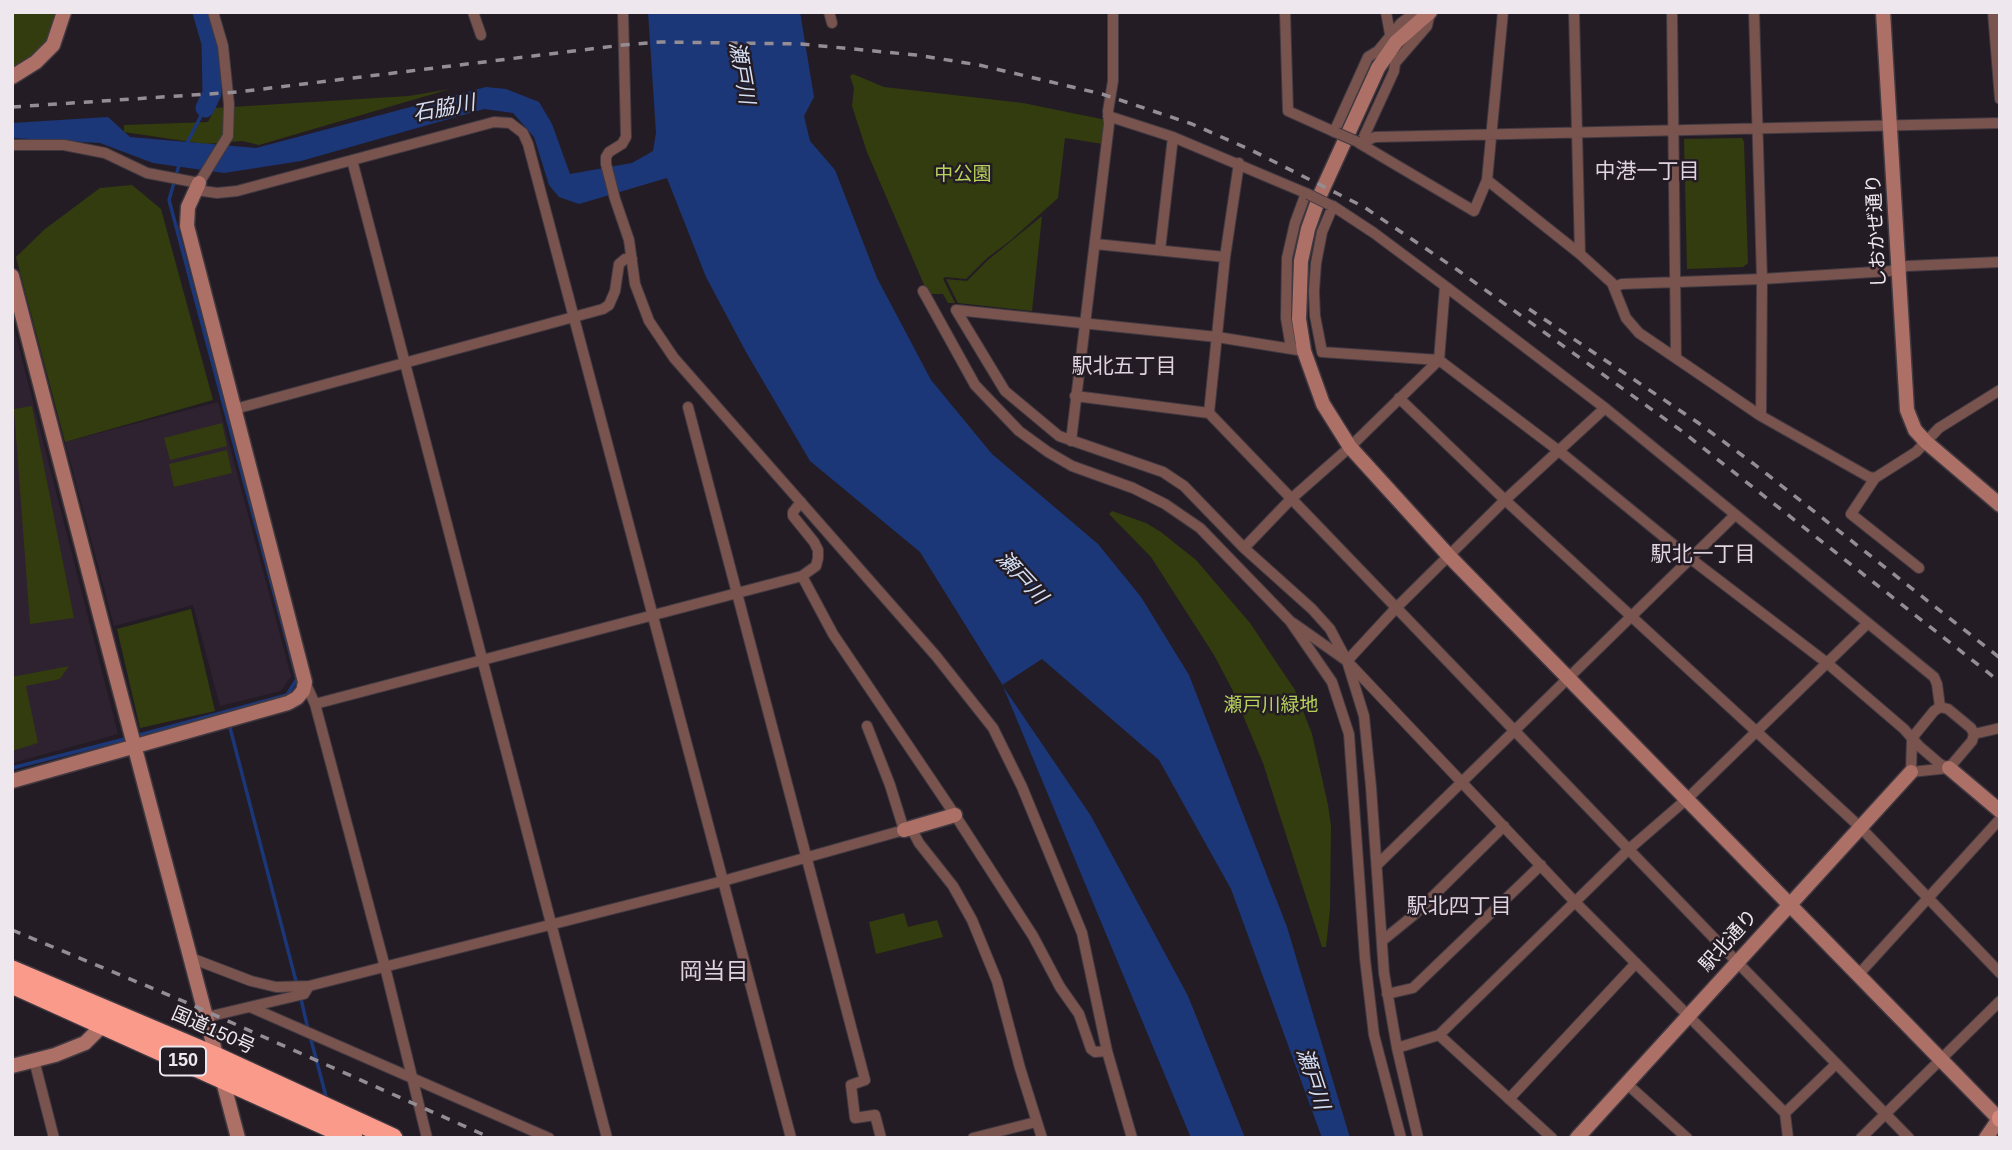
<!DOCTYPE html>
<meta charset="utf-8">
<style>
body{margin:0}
#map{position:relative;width:2012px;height:1150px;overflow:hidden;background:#241c25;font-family:Helvetica,sans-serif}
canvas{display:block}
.frame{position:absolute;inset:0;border:14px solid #eee8ee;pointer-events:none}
</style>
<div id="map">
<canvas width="2012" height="1150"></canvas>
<div class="frame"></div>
</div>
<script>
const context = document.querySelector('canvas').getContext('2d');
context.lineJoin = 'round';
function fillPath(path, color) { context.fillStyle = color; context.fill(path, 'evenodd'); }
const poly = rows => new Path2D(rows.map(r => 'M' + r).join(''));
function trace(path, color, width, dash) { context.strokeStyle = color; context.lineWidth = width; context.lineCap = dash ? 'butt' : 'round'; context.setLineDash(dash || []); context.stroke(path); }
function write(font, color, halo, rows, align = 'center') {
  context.font = font + ' Helvetica,"Noto Sans JP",sans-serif'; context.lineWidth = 5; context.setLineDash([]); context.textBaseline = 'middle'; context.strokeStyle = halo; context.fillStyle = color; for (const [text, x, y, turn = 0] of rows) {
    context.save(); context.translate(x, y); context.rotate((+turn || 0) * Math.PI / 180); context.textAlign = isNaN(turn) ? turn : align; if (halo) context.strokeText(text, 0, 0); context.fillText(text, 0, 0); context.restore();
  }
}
const built = poly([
 [12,320,118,734,12,763],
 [218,402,291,676,281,691,220,706,193,605,114,626,65,442]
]);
const green = poly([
 [12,12,59,12,47,42,12,72],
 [853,74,884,87,1023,103,1106,120,1103,144,1065,138,1058,198,1011,240,987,258,966,279,945,277,943,279,955,303,948,303,943,294,928,294,867,152,852,106,854,88,850,76],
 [450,89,259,145,242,141,205,144,124,132,124,125,208,122,215,108,409,96],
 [1742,138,1744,142,1748,263,1743,267,1687,269,1684,139],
 [132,185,161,209,213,400,65,442,16,257,45,229,100,188],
 [1042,216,1032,311,958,303,946,279,967,281,988,260],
 [32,406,74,618,30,624,14,409],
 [222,423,227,446,170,460,164,438],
 [227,450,232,473,174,487,169,464],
 [1112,511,1146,523,1161,532,1196,560,1250,623,1295,690,1312,734,1328,805,1331,826,1330,909,1326,947,1322,947,1263,763,1232,689,1214,655,1151,557,1109,514],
 [191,609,215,711,140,728,117,629],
 [69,666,60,679,26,686,38,743,12,751,12,677],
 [904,913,908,927,937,920,943,937,876,954,869,922]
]);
const water = poly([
 [648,12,800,12,814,97,804,116,810,141,835,170,877,278,931,380,992,454,1098,544,1141,597,1189,675,1287,927,1350,1138,1322,1138,1231,889,1159,760,1042,659,1002,685,1091,816,1188,996,1245,1138,1191,1138,1002,684,920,552,810,461,746,352,706,277,667,178,579,204,559,197,549,185,534,137,513,113,484,109,301,161,224,173,153,163,100,143,12,138,12,123,108,117,130,137,256,148,486,87,506,89,539,102,552,124,570,174,632,163,653,151,656,133]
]);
const stream = poly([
 [186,145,205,108],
 [229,724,297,985],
 [136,736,287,695,297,679,169,200,179,165],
 [12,768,129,738],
 [300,995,308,1029],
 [310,1036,327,1100]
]);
const river = poly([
 [202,12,211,43,212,93,205,108]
]);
const street = poly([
 [473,12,481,35],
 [623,12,626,137,622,144,609,152,606,157,606,164,615,199,629,240,635,284,649,321,674,358,936,656,993,728,1022,787,1082,933,1107,1051,1132,1138],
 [829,12,832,23],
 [1285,12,1288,111,1337,133],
 [1386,12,1390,34],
 [1574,12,1580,254],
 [1672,12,1676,358],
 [1754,12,1762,279,1761,416],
 [1993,12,2000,99],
 [1108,116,1173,137,1308,194],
 [1334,132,1368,57,1378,51,1401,23,1413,14,1428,12],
 [1359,143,1474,211,1487,180,1503,12],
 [1361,143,1375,137,2000,123],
 [1361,143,1394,71,1395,63,1427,26,1430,13],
 [12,145,64,145,105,153,147,173,199,183,228,136,229,104,223,46,213,12],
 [352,160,607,1138],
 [1487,180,1580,254,1612,283,1626,318,1639,333,1761,416,1869,477,1875,478,1916,452,1939,428,2000,390],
 [196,190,217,193,237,191,494,122,510,123,523,133,528,144,791,1138],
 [1330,205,1333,206,1374,233,1445,286,1439,360,1322,352,1315,316,1314,291,1316,263,1322,232,1333,206],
 [1095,244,1225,257],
 [1160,250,1173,137],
 [1445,286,1605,408,1934,677,1937,684,1940,707],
 [1614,287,1622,284,1762,279,1890,271,1907,266,2000,262],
 [923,291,975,385,1019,431,1048,452,1072,466,1133,488,1165,504,1200,528,1290,621,1332,682,1349,734,1365,959,1374,1035,1401,1138],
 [1291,348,1286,318,1287,258,1295,223,1306,193],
 [1304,351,1217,337,956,310,1005,391,1059,436,1163,472,1184,486,1244,548,1312,609,1330,629,1347,661,1364,716,1371,787,1384,973,1397,1048,1418,1138],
 [1075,396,1209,413,1737,962,1909,1138],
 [1399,398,1505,500,1860,827,2000,973],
 [688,407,865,1080,851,1085,855,1118,875,1115,881,1138],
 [235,409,603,309,609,305,615,291,619,264,625,259,632,259],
 [1209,413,1225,257,1239,163],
 [1071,441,1109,124,1108,111,1113,81,1113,12],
 [1875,478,1851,514,1919,568],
 [1244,548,1291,499,1350,447,1439,360,1559,451,1691,559,1827,663,1904,729,1919,746,1940,764,1949,768],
 [802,576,833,634,955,815,1033,936,1060,987,1079,1014,1091,1049,1095,1052,1107,1051],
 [1293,623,1347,661,1575,902,1785,1113,1836,1064],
 [1347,661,1396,608,1505,500,1605,408],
 [305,682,315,704,385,967,427,1138],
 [315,704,802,576,816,566,818,558,818,550,814,542,793,516,793,512,801,502],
 [1940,707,1948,709,1971,728,1974,734,1972,741,1949,768,1911,772,1912,738,1934,711,1940,707],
 [1974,734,2000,728],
 [911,828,919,843,953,886,972,920,997,981,1020,1068,1042,1138],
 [1377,865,1735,515],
 [1382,941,1415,914,1504,826],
 [191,958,251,981,276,987,309,986,723,881,904,830,890,785,867,726],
 [1859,974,2000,819],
 [1387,994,1413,988,1541,865],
 [250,1007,549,1138],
 [207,1017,304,994,309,986],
 [1439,1035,1552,1138],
 [1397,1048,1439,1035,1628,850,1688,798,1867,624],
 [34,1060,54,1138],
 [1627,1084,1687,1138],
 [1509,1099,1636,963],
 [1785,1113,1788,1138],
 [973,1138,1036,1122],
 [1861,1138,2000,1001]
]);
const secondary = poly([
 [1430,12,1396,42,1378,68,1320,195,1308,229,1301,261,1299,319,1304,351,1323,404,1350,447,1449,556,1999,1119,1986,1138],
 [1883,12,1907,410,1915,430,1926,442,2000,505],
 [12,77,36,62,53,45,64,12],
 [12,276,109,650,238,1138],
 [1949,768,2000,811],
 [12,781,288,703,297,698,303,691,305,682,187,226,188,207,199,183],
 [904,830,955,815],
 [12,1066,55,1055,85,1043,109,1019],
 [1577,1138,1911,772]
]);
const primary = poly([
 [2000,1118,2000,1119]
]);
const highway = poly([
 [12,970,217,1057,393,1138],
 [12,984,353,1138]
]);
const rail = poly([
 [12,107,238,92,623,45,661,42,801,44,916,55,979,65,1102,94,1192,124,1251,150,1364,207,1459,271,1679,429,2000,682],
 [1529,309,1697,422,1754,464,2000,658],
 [12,930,183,1001,491,1138]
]);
const streetBridge = poly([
 [1337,133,1358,142],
 [1308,194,1330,205]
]);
const shields = [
 [183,1061,46]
];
const shieldNames = [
 ["150",183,1061]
];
const parkNames = [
 ["中公園",963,175],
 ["瀬戸川緑地",1271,706]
];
const streetNames = [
 ["しおかぜ通り",1877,231,-93],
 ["駅北通り",1729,941,-48],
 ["国道150号",213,1031,24]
];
const waterNames = [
 ["瀬戸川",741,73,80],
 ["石脇川",444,109,-11],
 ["瀬戸川",1021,578,47],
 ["瀬戸川",1312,1079,72]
];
const neighbourhoodNames = [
 ["中港一丁目",1647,172],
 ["駅北五丁目",1124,367],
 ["駅北一丁目",1703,555],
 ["駅北四丁目",1459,907]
];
const quarterNames = [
 ["岡当目",714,973]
];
fillPath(built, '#2e2130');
fillPath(green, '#333c0e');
fillPath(water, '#1b3778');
trace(stream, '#1b3778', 3.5);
trace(river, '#1b3778', 19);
trace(street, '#403941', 12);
trace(secondary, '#403941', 17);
trace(primary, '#403941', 18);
trace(highway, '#403941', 22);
trace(street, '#79534d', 10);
trace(secondary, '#ad7066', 14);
trace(primary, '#d5867a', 16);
trace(highway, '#f99a8b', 19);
trace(rail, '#948d94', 3.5, [9, 9]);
trace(streetBridge, '#403941', 12, []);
trace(streetBridge, '#79534d', 10);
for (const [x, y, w] of shields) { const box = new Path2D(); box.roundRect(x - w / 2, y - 14.5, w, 29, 5); context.fillStyle = '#241c25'; context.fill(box); trace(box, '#eee8ee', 2); }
write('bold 18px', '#eee8ee', null, shieldNames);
write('19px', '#b7d15c', '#241c25', parkNames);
write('19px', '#eee8ee', '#241c25', streetNames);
write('italic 21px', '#d4def2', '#241c25', waterNames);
write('21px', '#dfd3e0', '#241c25', neighbourhoodNames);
write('23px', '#dfd3e0', '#241c25', quarterNames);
</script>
